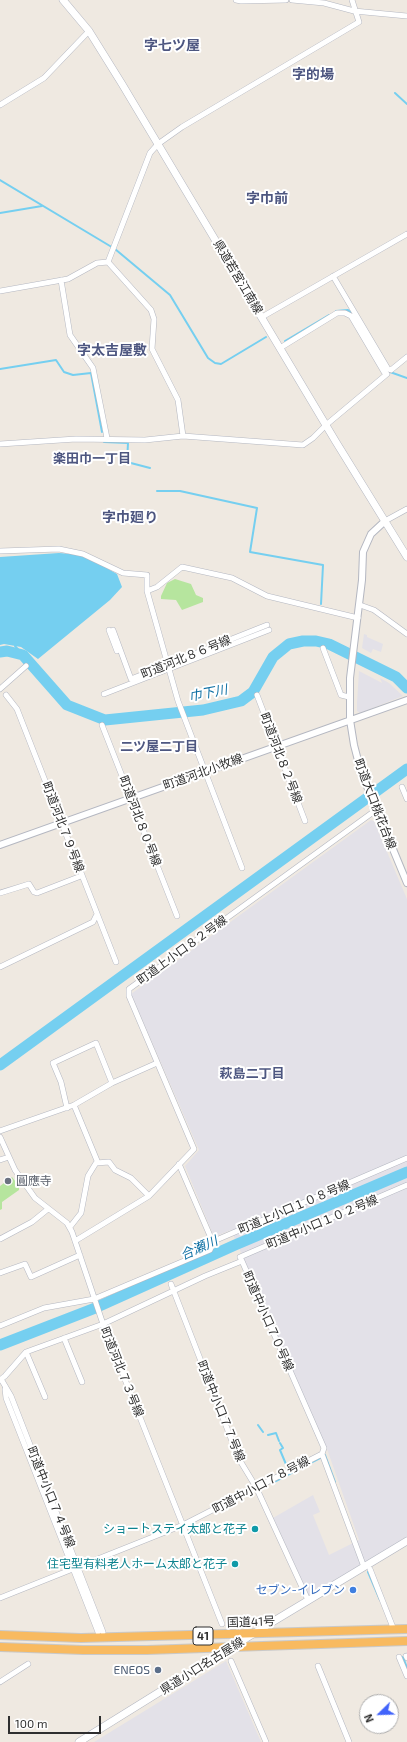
<!DOCTYPE html>
<meta charset="utf-8">
<style>
body{margin:0}
#map{position:relative;width:407px;height:1742px;overflow:hidden;background:#efe9e1;font-family:"Exo 2",sans-serif}
canvas{display:block}
.north{position:absolute;left:359px;top:1694px;width:40px;height:40px;box-sizing:border-box;background:#fff;border:1px solid #ababab;border-radius:50%;rotate:247deg;font-size:11px;font-weight:700;line-height:16px;text-align:center;color:#2e2e2e}
.north::after{content:'';display:block;margin:auto;width:14px;height:18px;background:#4264fb;clip-path:polygon(50% 0,100% 100%,50% 72%,0 100%)}
.scale{position:absolute;left:8px;top:1716px;width:93px;height:18px;box-sizing:border-box;border:2px solid #2e2e2e;border-top:0;padding-left:5px;font-size:12px;line-height:14px;white-space:nowrap;color:#2e2e2e;-webkit-text-stroke:3px #fff;paint-order:stroke}
</style>
<div id="map">
<canvas width="407" height="1742"></canvas>
<div class="north">N</div>
<div class="scale">100 m</div>
</div>
<script>
const context = document.querySelector('canvas').getContext('2d');
context.lineJoin = 'round';
function fillPath(path, color) { context.fillStyle = color; context.fill(path, 'evenodd'); }
const poly = rows => new Path2D(rows.map(r => 'M' + r).join(''));
function trace(path, color, width, dash) { context.strokeStyle = color; context.lineWidth = width; context.lineCap = dash ? 'butt' : 'round'; context.setLineDash(dash || []); context.stroke(path); }
function write(font, color, halo, rows, align = 'center') {
  context.font = font + ' "Exo 2","Noto Sans JP",sans-serif'; context.lineWidth = 4; context.setLineDash([]); context.textBaseline = 'middle'; context.strokeStyle = halo; context.fillStyle = color; for (const [text, x, y, turn = 0] of rows) {
    context.save(); context.translate(x, y); context.rotate((+turn || 0) * Math.PI / 180); context.textAlign = isNaN(turn) ? turn : align; if (halo) context.strokeText(text, 0, 0); context.fillText(text, 0, 0); context.restore();
  }
}
const industrial = poly([
 [364,634,367,635,367,637,383,644,381,652,373,649,371,653,362,648],
 [359,671,382,683,380,678,389,683,403,696,360,713,357,711,357,703],
 [371,820,374,821,407,899,407,1537,311,1595,308,1594,273,1518,313,1495,320,1512,313,1515,329,1555,359,1540,327,1449,231,1230,214,1237,185,1166,199,1150,131,994],
 [226,1661,261,1742,94,1742]
]);
const green = poly([
 [175,579,191,584,196,595,203,598,203,602,182,610,176,600,161,599,161,596,167,583],
 [12,1177,19,1186,19,1190,2,1202,2,1209,0,1210,0,1186]
]);
const water = poly([
 [59,553,84,555,117,574,122,587,110,600,38,659,21,647,4,644,0,645,0,557]
]);
const stream = poly([
 [395,93,407,104],
 [0,180,115,249,170,295,208,358,215,363,221,364,266,337],
 [0,213,42,206],
 [336,311,348,310,353,315],
 [285,341,329,315],
 [0,369,56,360,64,372,73,375,91,373,102,432],
 [390,372,407,378],
 [104,442,128,443,127,462,150,468],
 [157,491,180,491,257,508,250,552,323,565,321,604],
 [15,646,23,655],
 [258,1425,263,1432],
 [268,1435,276,1433,279,1441],
 [280,1443,283,1448,280,1450,288,1469],
 [325,1455,335,1482],
 [272,1483,320,1458],
 [368,1572,380,1600],
 [403,1657,407,1668]
]);
const river = poly([
 [0,652,7,651,23,655,67,705,105,720,203,710,241,701,253,692,273,657,289,644,303,641,316,641,329,644,396,677,407,688],
 [0,1065,407,769],
 [0,1345,95,1308,235,1245,407,1172]
]);
const minor = poly([
 [236,0,241,1,286,0],
 [292,0,324,3,354,11,407,16],
 [0,105,44,78,89,31],
 [108,262,150,153,158,144,182,127,359,22,352,0],
 [108,262,151,310,154,319,152,349,178,400,183,436],
 [333,276,388,369,391,370,407,357],
 [61,280,70,335,93,368,107,438],
 [0,291,68,279,97,263,108,262],
 [262,317,407,234],
 [0,444,76,439,145,440,183,436,303,445,313,438,326,425,387,374,384,372,351,316,345,313,337,313,280,348],
 [385,521,407,509],
 [0,551,59,549,83,554,123,573,147,575,147,591,178,701,242,868],
 [147,591,157,587,182,567,232,578,267,596,358,618],
 [360,605,374,610,407,634],
 [109,630,117,651],
 [113,630,131,679,267,625],
 [323,648,341,695,349,697],
 [0,689,26,666],
 [104,694,269,630],
 [6,695,17,709,116,962],
 [257,695,305,821],
 [102,725,177,916],
 [402,787,407,799],
 [0,893,29,884,34,892,37,893,81,876],
 [0,967,93,922,96,916],
 [74,1105,98,1163],
 [67,1108,61,1082,53,1063,96,1043,112,1083],
 [0,1131,74,1105,112,1083,157,1063],
 [0,1137,15,1170,35,1198,67,1223,72,1232,103,1324,222,1624],
 [0,1160,9,1157],
 [179,1164,211,1238,214,1241,407,1158],
 [70,1227,81,1213,88,1176,96,1163,109,1162,115,1170,131,1178,149,1196],
 [0,1239,32,1222,48,1209],
 [75,1241,149,1196,194,1149,129,996,129,989,376,810],
 [242,1261,240,1257,407,1185],
 [0,1273,25,1264,31,1277,80,1255],
 [171,1284,239,1459,256,1487,308,1600],
 [0,1326,44,1308,94,1299,210,1250,214,1241],
 [64,1338,82,1382],
 [26,1352,45,1397],
 [1,1379,11,1396,103,1632],
 [0,1380,5,1376,26,1352,103,1324,205,1276,242,1261,324,1448,322,1454,364,1567],
 [5,1389,6,1398,98,1632],
 [370,1569,394,1630],
 [0,1598,183,1525,322,1454],
 [406,1656,407,1658],
 [399,1657,407,1676],
 [231,1661,266,1742],
 [318,1666,349,1742],
 [0,1682,28,1664]
]);
const tertiary = poly([
 [385,521,371,534,363,552,362,580,350,678,350,720,354,745,361,772,407,883],
 [0,845,407,700]
]);
const secondary = poly([
 [63,0,89,31,122,84,336,442,407,557],
 [79,1742,269,1624,407,1541]
]);
const trunk = poly([
 [0,1635,81,1638,407,1629],
 [0,1647,83,1650,147,1650,407,1641]
]);
const markers = [
 [8,1181,4,"#6b7280"],
 [255,1529,4,"#0f9aa8"],
 [235,1564,4,"#0f9aa8"],
 [353,1590,4,"#3f7fe0"],
 [158,1670,4,"#5c6f8a"]
];
const shields = [
 [203,1636,20]
];
const shieldNames = [
 ["41",203,1636]
];
const streetNames = [
 ["県道若宮江南線",238,277,59],
 ["町道河北８６号線",186,657,-22],
 ["町道河北８２号線",281,758,69],
 ["町道河北小牧線",203,772,-20],
 ["町道大口桃花台線",375,804,69],
 ["町道河北８０号線",140,821,69],
 ["町道河北７９号線",63,827,69],
 ["町道上小口８２号線",182,950,-36],
 ["町道上小口１０８号線",294,1207,-23],
 ["町道中小口１０２号線",322,1222,-23],
 ["町道中小口７０号線",268,1321,66],
 ["町道河北７３号線",122,1372,68],
 ["町道中小口７７号線",221,1411,68],
 ["町道中小口７８号線",261,1485,-28],
 ["町道中小口７４号線",51,1497,68],
 ["国道41号",251,1622,-2],
 ["県道小口名古屋線",202,1666,-32]
];
const worshipNames = [
 ["圓應寺",16,1181]
];
const cultureNames = [
 ["ショートステイ太郎と花子",247,1529],
 ["住宅型有料老人ホーム太郎と花子",227,1564]
];
const shopNames = [
 ["セブン-イレブン",345,1590]
];
const serviceNames = [
 ["ENEOS",150,1670]
];
const neighbourhoodNames = [
 ["楽田巾一丁目",92,459],
 ["二ツ屋二丁目",159,747],
 ["萩島二丁目",252,1074]
];
const waterNames = [
 ["巾下川",208,693,-11],
 ["合瀬川",199,1248,-24]
];
const quarterNames = [
 ["字七ツ屋",172,45],
 ["字的場",313,74],
 ["字巾前",267,198],
 ["字太吉屋敷",112,350],
 ["字巾廻り",130,517]
];
fillPath(industrial, '#e3e1e8');
fillPath(green, '#b6e59e');
fillPath(water, '#75cff0');
trace(stream, '#75cff0', 2);
trace(river, '#75cff0', 11);
trace(minor, '#b4b7c1', 6);
trace(tertiary, '#b4b7c1', 8);
trace(secondary, '#b4b7c1', 8);
trace(trunk, '#c9c9c9', 10);
trace(minor, '#fff', 5);
trace(tertiary, '#fff', 6);
trace(secondary, '#fff', 7);
trace(trunk, '#f8ba60', 8);
for (const [x, y, r, color] of markers) { const dot = new Path2D(); dot.arc(x, y, r, 0, 2 * Math.PI); context.fillStyle = color; context.fill(dot); trace(dot, '#fff', 1.5); }
for (const [x, y, w] of shields) { const box = new Path2D(); box.roundRect(x - w / 2, y - 9, w, 18, 3); context.fillStyle = '#fff'; context.fill(box); trace(box, '#2e2e2e', 1); }
write('bold 11px', '#2e2e2e', null, shieldNames);
write('12px', '#2e2e2e', '#fff', streetNames);
write('12px', '#5b616d', '#fff', worshipNames, 'left');
write('12px', '#0d838f', '#fff', cultureNames, 'right');
write('12px', '#366cbe', '#fff', shopNames, 'right');
write('12px', '#4e5e75', '#fff', serviceNames, 'right');
write('bold 13px', '#4d5680', '#fff', neighbourhoodNames);
write('italic 13px', '#0d6fa3', '#fff', waterNames);
write('bold 14px', '#4d5680', '#fff', quarterNames);
</script>
